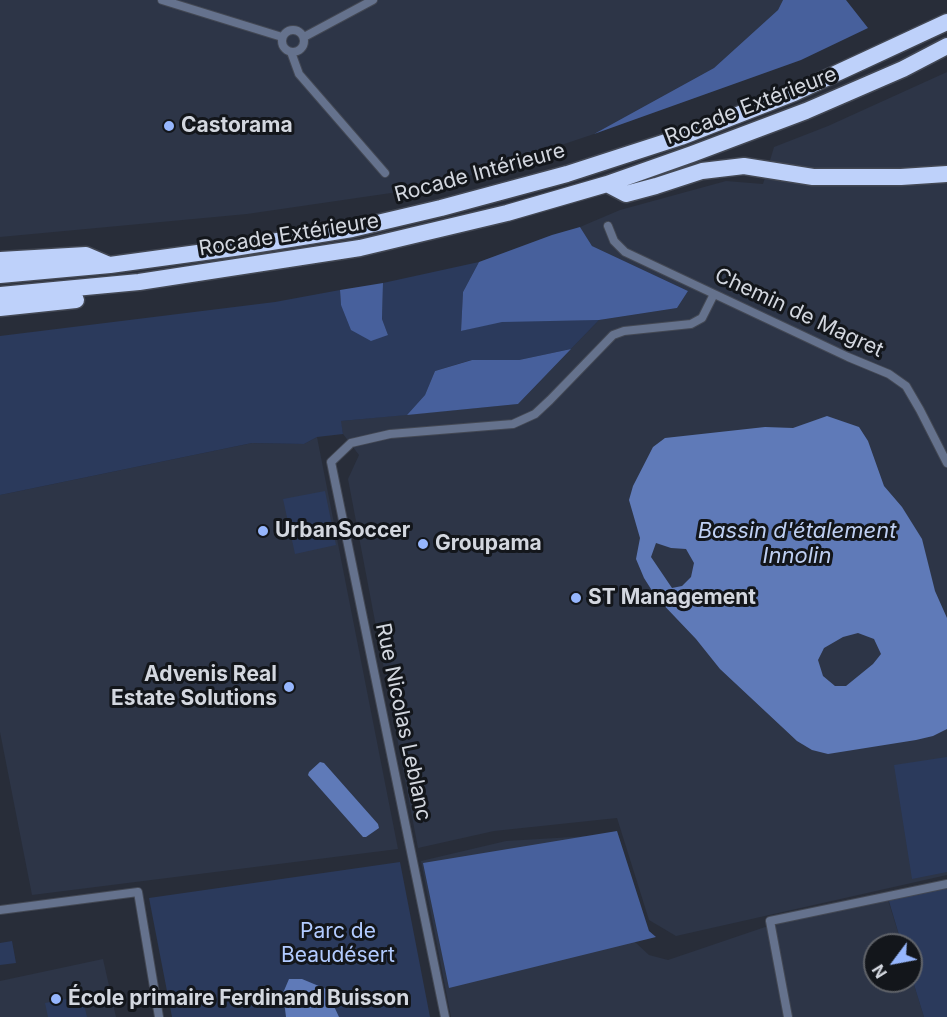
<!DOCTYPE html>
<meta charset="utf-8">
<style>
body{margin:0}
#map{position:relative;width:947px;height:1017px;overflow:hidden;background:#282d39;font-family:Inter,sans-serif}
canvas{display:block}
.north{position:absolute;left:863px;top:933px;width:60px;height:60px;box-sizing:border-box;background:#13161b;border:2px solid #606369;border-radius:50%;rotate:238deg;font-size:16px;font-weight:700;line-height:24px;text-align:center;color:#d3d7df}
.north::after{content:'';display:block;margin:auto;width:21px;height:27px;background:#96b6fd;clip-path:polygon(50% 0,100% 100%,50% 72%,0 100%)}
</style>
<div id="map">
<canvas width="947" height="1017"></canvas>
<div class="north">N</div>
</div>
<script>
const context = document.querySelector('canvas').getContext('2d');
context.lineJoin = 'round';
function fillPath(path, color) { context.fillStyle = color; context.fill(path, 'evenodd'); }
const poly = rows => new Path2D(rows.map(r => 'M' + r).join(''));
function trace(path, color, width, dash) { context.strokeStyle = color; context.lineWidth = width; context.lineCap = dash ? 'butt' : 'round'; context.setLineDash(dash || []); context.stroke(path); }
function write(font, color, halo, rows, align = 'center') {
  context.font = font + ' Inter,sans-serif'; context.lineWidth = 6; context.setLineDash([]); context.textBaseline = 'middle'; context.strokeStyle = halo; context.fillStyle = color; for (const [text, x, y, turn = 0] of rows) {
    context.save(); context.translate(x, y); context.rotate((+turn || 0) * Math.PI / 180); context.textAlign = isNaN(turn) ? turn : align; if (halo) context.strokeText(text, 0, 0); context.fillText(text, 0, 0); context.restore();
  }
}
const built = poly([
 [0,0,783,0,778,10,714,68,594,134,439,186,247,214,0,237],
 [947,72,947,875,676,936,649,920,617,818,494,831,418,848,348,479,359,455,343,434,340,421,518,404,599,320,677,308,688,291,592,246,580,227,620,210,726,181,763,184,774,147,828,126],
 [317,437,398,849,32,895,0,732,0,495,252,443,304,444],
 [606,835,635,942,649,955,668,960,777,923,888,900,902,945,875,945,875,981,911,981,911,975,924,1017,451,1017,421,861,506,841],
 [103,959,116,1017,0,1017,0,981]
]);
const green = poly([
 [479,262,463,292,461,331,502,321,599,320,571,349,519,360,471,360,435,371,425,395,407,415,341,421,343,434,317,437,304,444,252,443,0,495,0,336,275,302,340,290,341,305,388,335,382,319,383,283],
 [325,491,336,545,295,554,283,499],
 [947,757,947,872,912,879,894,765],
 [400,862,430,1017,172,1017,149,898],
 [947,884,947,1017,924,1017,911,975,911,945,902,945,888,898],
 [12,941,16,963,0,965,0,943],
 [82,996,87,1017,48,1017,45,1003]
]);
const forest = poly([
 [783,0,846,0,868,28,801,60,594,134,714,68,778,10],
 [580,227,592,246,688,291,677,308,599,320,502,322,461,331,463,292,479,262,552,235],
 [383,283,382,319,388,335,371,341,351,330,341,305,340,290],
 [571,349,518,404,407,415,425,395,435,371,472,360,519,360],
 [617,831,649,931,656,937,449,988,423,863]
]);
const water = poly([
 [827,416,859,427,868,441,884,486,902,507,922,539,935,591,947,618,947,729,933,736,916,740,828,754,812,750,797,741,720,669,696,639,656,597,644,578,636,559,640,538,629,500,633,486,653,447,665,438,765,427,793,428],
 [656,543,671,548,686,549,694,563,691,577,682,586,672,588,651,557],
 [858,633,874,639,881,654,873,664,846,686,835,686,823,676,818,660,824,648,843,637],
 [320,762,324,763,378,824,379,828,366,837,363,837,308,775,309,772],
 [289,979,302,979,326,989,339,1017,286,1017,283,993]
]);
const street = poly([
 [162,0,282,37],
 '282 41a11 11 0 1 1 22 0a11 11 0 1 1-22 0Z',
 [304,37,373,0],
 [291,52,299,74,385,173],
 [608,226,614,241,625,252,848,357,889,374,906,386,920,410,947,463],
 [0,910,138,892,159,1017],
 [445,1017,331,462,351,443,390,434,513,424,535,414,550,400,613,335,624,331,691,324,702,318,714,294],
 [788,1017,770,921,947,884]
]);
const highway = poly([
 [607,184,626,194,656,186,702,171,744,166,813,177,901,177,947,174],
 [0,260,86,255,107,264],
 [0,275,110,265,234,248,352,229,441,208,567,174,681,137,794,93,947,22],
 [0,295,139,282,360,248,507,213,607,184,692,154,806,111,903,69,947,46],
 [0,308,76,300]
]);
const markers = [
 [169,126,6,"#96b6fd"],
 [263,531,6,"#96b6fd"],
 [423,544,6,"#96b6fd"],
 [576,598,6,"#96b6fd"],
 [289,687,6,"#96b6fd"],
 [56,999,6,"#96b6fd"]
];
const streetNames = [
 ["Rocade Extérieure",751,106,-21],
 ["Rocade Intérieure",480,173,-15],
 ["Rocade Extérieure",289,235,-9],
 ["Chemin de Magret",799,313,25],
 ["Rue Nicolas Leblanc",403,722,78]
];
const poiNames = [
 ["Castorama",181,126],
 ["UrbanSoccer",275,531],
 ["Groupama",435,544],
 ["ST Management",588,598],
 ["Advenis Real",277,675,"right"],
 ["Estate Solutions",277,699,"right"],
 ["École primaire Ferdinand Buisson",68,999]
];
const parkNames = [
 ["Parc de",338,932],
 ["Beaudésert",338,956]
];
const waterNames = [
 ["Bassin d'étalement",797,531],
 ["Innolin",797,556]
];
fillPath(built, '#2d3547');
fillPath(green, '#2b3a5c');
fillPath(forest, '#47609c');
fillPath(water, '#5f7ab8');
trace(street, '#434854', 10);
trace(highway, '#434854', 19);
trace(street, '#65728d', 8);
trace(highway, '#bed1fa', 16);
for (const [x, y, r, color] of markers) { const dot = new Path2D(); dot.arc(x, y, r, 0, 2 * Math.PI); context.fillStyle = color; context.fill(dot); trace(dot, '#13161b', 2); }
write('21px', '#d3d7df', '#13161b', streetNames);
write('bold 21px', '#d3d7df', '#13161b', poiNames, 'left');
write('21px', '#b2cbff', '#13161b', parkNames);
write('italic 22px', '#becff2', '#13161b', waterNames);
</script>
